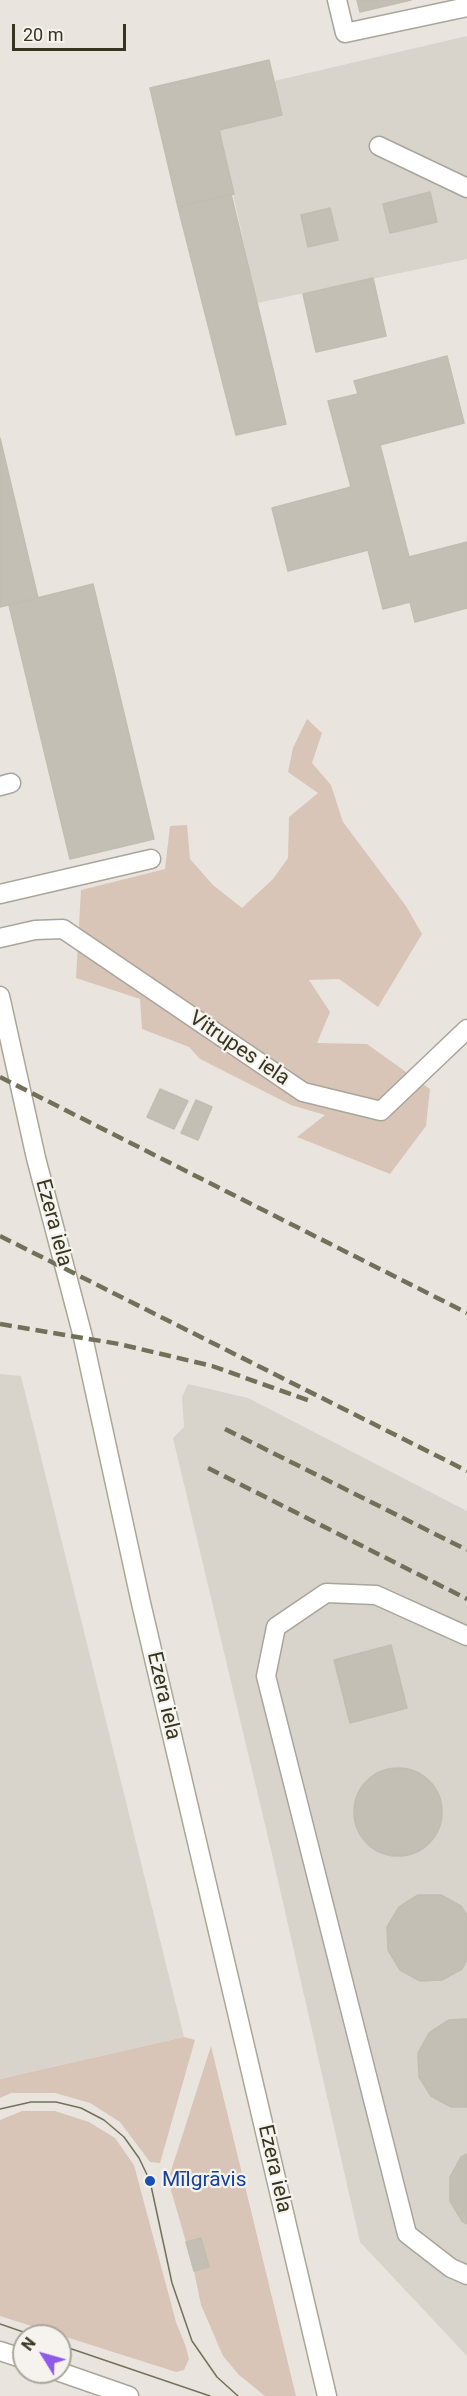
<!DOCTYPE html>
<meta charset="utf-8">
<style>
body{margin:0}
#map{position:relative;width:467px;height:2396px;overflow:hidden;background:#e9e5de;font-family:Roboto,sans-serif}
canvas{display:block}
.north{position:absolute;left:12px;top:2324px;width:60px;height:60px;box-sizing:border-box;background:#f6f3ee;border:2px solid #aaa79c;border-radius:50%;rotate:307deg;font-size:16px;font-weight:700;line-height:24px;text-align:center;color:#373420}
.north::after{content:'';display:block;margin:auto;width:21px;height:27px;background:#8f5aea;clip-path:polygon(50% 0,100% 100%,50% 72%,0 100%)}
.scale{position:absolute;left:12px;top:24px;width:114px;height:27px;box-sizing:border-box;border:3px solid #373420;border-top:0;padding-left:8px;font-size:18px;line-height:21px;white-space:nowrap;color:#373420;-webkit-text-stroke:4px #f6f3ee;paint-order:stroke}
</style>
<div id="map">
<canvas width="467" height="2396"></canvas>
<div class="north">N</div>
<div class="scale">20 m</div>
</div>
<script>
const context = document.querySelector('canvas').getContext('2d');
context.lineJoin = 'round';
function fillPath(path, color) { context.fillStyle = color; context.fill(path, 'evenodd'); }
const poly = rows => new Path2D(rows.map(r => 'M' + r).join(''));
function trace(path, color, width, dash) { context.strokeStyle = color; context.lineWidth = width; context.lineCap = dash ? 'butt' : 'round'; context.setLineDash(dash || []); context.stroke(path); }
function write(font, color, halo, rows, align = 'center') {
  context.font = font + ' Roboto,sans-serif'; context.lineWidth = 4.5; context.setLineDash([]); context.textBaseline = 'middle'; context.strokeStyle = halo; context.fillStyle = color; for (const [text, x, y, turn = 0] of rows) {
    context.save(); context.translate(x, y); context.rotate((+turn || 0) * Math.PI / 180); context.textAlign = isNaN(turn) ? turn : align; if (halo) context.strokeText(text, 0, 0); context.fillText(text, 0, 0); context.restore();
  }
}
const built = poly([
 [467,36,467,259,257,303,219,130,282,115,274,81],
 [0,1374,21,1376,184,2037,0,2079],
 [188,1384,248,1398,467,1511,467,2356,360,2242,272,1854,173,1438,184,1427,182,1397]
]);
const green = poly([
 [307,719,322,733,312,763,331,785,343,822,406,906,422,934,378,1007,339,979,309,980,330,1012,317,1043,367,1044,430,1089,426,1126,390,1174,297,1137,325,1115,291,1105,200,1059,189,1047,142,1029,140,999,76,978,81,890,165,869,170,826,187,825,190,859,213,885,242,908,273,879,288,858,289,817,318,793,288,772,293,748],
 [184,2037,195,2040,160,2163,150,2162,120,2122,90,2103,55,2093,11,2093,0,2098,0,2079],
 [211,2046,296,2396,265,2396,239,2375,223,2356,201,2305,194,2271,201,2238,186,2242,168,2180],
 [22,2111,55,2111,89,2122,115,2138,134,2165,176,2322,186,2347,189,2359,184,2370,176,2372,0,2316,0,2120]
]);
const building = poly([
 [357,0,411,0,360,12,357,0],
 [269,60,282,115,219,130,234,194,178,207,150,88,269,60],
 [430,192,437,222,390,233,383,204,430,192],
 [231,194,286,424,236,435,178,207,231,194],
 [330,208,338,240,308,247,301,215,330,208],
 [373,278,386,336,316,352,303,294,373,278],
 [447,356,464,423,380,445,409,557,467,542,467,608,415,622,410,602,383,609,368,550,288,571,272,508,351,487,328,401,358,394,354,381,447,356],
 [0,438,38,598,0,607,0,438],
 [93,584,154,839,70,859,9,605,93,584],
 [160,1089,188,1101,174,1129,147,1117,160,1089],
 [196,1100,212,1107,198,1140,181,1133,196,1100],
 [391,1645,407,1708,350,1723,334,1660,391,1645],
 '354 1812a44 44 0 1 1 88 0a44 44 0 1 1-88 0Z',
 [418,1895,441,1895,461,1906,467,1915,467,1960,462,1969,442,1980,420,1981,400,1970,388,1950,387,1927,399,1907,418,1895],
 [467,2019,467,2107,451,2107,431,2096,419,2077,418,2053,429,2033,449,2020,467,2019],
 [467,2154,467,2224,462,2221,450,2201,450,2177,461,2157,467,2154],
 [201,2238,209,2267,194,2271,186,2242,201,2238]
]);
const lane = poly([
 [337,0,345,33,467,7],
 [379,146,467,188],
 [0,786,11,783],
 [0,894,151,859],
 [467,1636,376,1595,326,1593,276,1627,266,1676,407,2234,451,2268,467,2275]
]);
const street = poly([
 [0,938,35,930,63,929,303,1092,381,1111,467,1029],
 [0,2351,24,2359],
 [60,2372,129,2396]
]);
const secondary = poly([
 [0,996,36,1158,83,1337,141,1603,327,2396]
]);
const tram = poly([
 [0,2109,31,2102,56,2102,81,2108,104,2120,124,2137,139,2158,150,2181,172,2283,192,2341,217,2377,238,2396],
 [0,2324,35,2336],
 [60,2345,210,2396]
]);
const rail = poly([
 [0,1077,467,1313],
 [0,1236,467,1471],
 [0,1324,119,1344,212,1366,313,1402],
 [225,1429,467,1550],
 [208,1468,467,1599]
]);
const markers = [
 [150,2181,6,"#1a4fb4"]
];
const streetNames = [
 ["Vitrupes iela",239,1049,34],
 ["Ezera iela",53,1223,75],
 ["Ezera iela",163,1696,77],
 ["Ezera iela",274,2169,77]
];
const transitNames = [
 ["Mīlgrāvis",162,2181]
];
fillPath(built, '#d8d4cc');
fillPath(green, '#d9c5b7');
fillPath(building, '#c3bfb4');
trace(building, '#c2bdb1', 1.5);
trace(lane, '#a9a59a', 21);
trace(street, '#a9a59a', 21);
trace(secondary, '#aba695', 21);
trace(lane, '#fff', 18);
trace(street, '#fff', 18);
trace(secondary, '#fff', 18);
trace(tram, '#73705a', 1.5);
trace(rail, '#73705a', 4.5, [12, 6]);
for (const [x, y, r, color] of markers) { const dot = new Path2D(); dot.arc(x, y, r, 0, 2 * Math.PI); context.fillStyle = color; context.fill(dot); trace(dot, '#f6f3ee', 2); }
write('21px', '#373420', '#f6f3ee', streetNames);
write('21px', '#164399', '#f6f3ee', transitNames, 'left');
</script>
